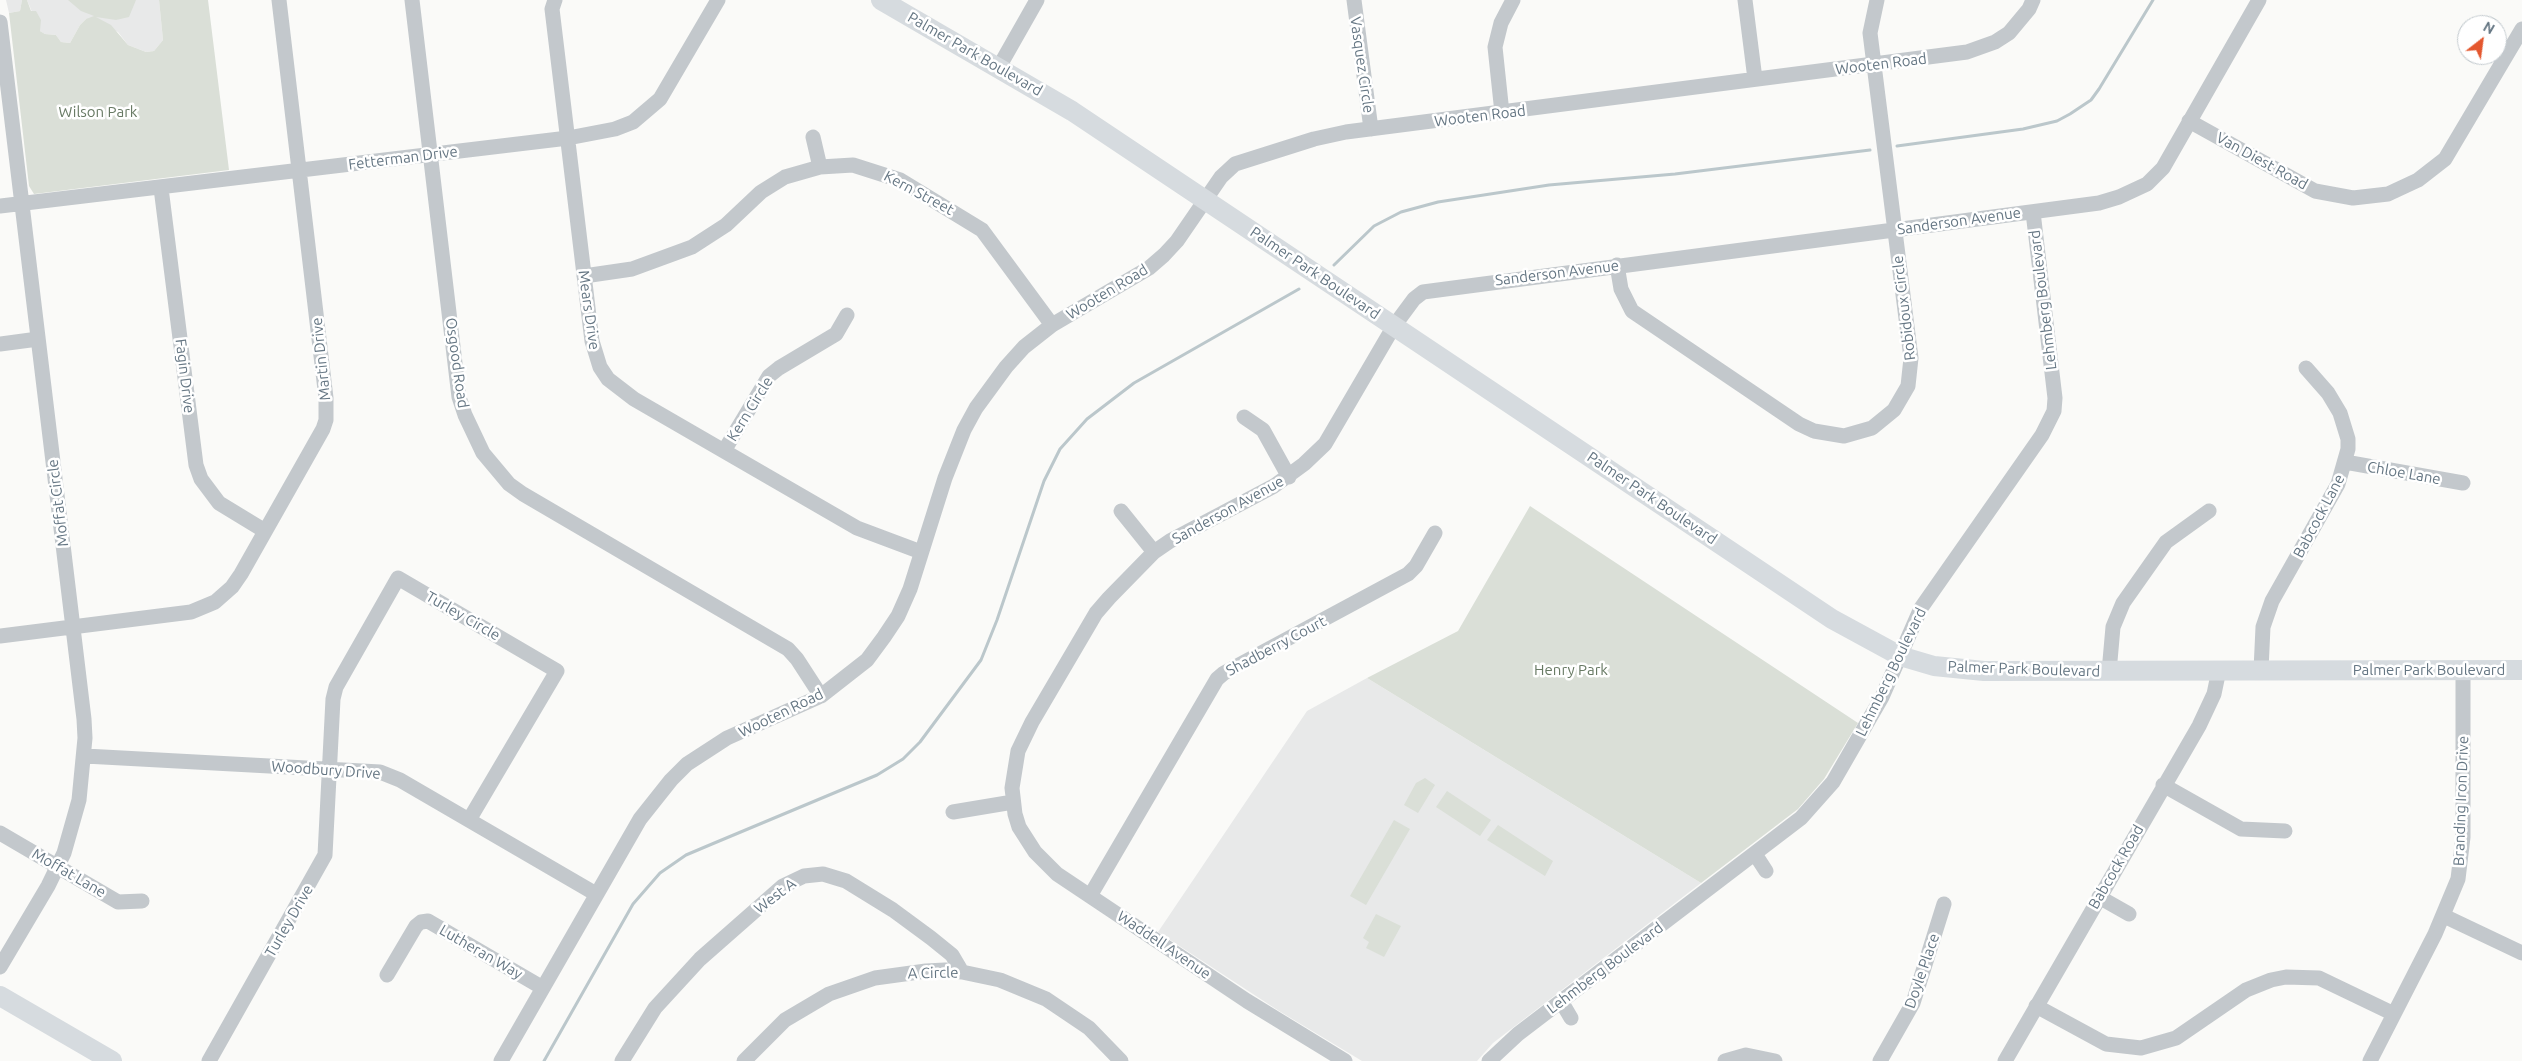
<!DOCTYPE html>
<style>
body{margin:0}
#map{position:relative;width:2522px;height:1061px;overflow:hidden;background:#fafaf8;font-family:Ubuntu,sans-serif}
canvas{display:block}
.north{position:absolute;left:2457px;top:15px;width:50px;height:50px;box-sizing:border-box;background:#fff;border:1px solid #c1c8cd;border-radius:50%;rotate:30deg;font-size:14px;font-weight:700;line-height:20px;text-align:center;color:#657683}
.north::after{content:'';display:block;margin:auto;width:18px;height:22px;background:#e4572e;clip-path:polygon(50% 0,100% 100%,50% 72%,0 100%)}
</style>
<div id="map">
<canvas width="2522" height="1061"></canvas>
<div class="north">N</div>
</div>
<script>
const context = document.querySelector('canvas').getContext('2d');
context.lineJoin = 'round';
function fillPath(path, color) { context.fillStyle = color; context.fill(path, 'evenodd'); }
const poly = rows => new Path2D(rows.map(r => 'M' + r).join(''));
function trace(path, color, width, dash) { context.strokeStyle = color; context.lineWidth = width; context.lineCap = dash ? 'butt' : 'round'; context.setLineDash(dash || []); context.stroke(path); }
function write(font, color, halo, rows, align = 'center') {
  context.font = font + ' Ubuntu,sans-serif'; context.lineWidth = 5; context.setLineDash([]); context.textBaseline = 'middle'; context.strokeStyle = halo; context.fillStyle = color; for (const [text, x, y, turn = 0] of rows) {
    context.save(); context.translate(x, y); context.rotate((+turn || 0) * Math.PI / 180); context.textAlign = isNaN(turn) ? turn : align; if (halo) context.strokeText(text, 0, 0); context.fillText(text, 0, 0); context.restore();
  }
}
const built = poly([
 [6,0,22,0,20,11,9,13],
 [27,0,159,0,163,40,154,51,146,52,128,45,118,32,86,19,80,25,70,43,61,42,56,35,45,34,40,31],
 [1367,678,1701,883,1493,1043,1477,1061,1362,1061,1279,1011,1158,932,1307,711]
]);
const green = poly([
 [22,0,27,0,31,11,36,11,41,20,40,31,45,34,56,35,61,42,70,43,80,25,86,19,94,16,81,11,68,0,136,0,129,17,116,20,96,17,111,25,128,45,146,52,154,51,163,40,159,0,208,0,229,170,34,194,29,186,9,13,20,11],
 [1530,506,1858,723,1824,779,1798,809,1701,883,1367,678,1458,631],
 [1425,778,1435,785,1418,813,1404,805,1416,783],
 [1447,791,1491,820,1480,836,1436,807],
 [1394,820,1410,829,1366,905,1350,896],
 [1498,825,1553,861,1545,876,1487,840],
 [1376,914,1401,926,1384,957,1366,948,1369,942,1363,938]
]);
const stream = poly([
 [1897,146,2023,129,2057,121,2070,114,2091,100,2099,89,2153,0],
 [1334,265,1374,226,1401,212,1438,202,1549,185,1675,174,1870,150],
 [544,1061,633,904,660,873,686,855,712,844,877,775,903,759,920,742,981,660,997,620,1044,481,1060,449,1087,419,1134,383,1299,289]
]);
const minor = poly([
 [412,0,459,397,465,415,483,453,509,484,523,494,788,649,797,659,821,696],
 [555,0,552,9,592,341,600,367,608,379,634,399,857,528,921,552],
 [1354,0,1371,129],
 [1745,0,1755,79],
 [0,22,84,719,85,738,79,800,64,853,48,886,0,967],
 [999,67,1037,0],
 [1502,113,1495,47,1501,23,1513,0],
 [2189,121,2315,191,2353,198,2388,194,2418,180,2445,159,2522,29],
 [813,137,820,167],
 [161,188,196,465,201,479,219,503,265,531],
 [0,206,568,138,615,129,633,122,660,99,718,0],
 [1617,265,1621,289,1632,311,1799,424,1814,431,1844,436,1872,428,1894,410,1908,386,1911,358,1870,33,1877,0],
 [584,276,632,269,692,247,726,225,761,192,785,177,820,167,853,165,900,180,982,230,1052,325],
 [0,344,38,339],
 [1244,417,1263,430,1289,477],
 [724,451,769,376,779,368,836,334,847,315],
 [2345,462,2463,483],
 [1121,511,1154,552],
 [0,636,191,612,215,602,232,587,241,574,323,429,326,420,326,398,279,0],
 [2261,670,2263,627,2272,601,2338,484,2348,449,2348,439,2340,413,2328,393,2306,368],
 [2109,672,2113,627,2123,603,2166,542,2209,511],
 [85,756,380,772,400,780,596,894],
 [2163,785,2241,829,2285,831],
 [953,812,1013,802],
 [0,833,118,902,142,901],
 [1755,854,1766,871],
 [1090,896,1217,679,1224,673,1408,574,1416,566,1435,533],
 [2099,897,2129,914],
 [2444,916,2522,953],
 [387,975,416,926,421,922,428,921,543,988],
 [1561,1001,1571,1018],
 [2036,1006,2106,1044,2141,1048,2176,1038,2246,990,2271,980,2286,977,2319,978,2394,1014],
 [209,1061,325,855,333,699,336,687,398,578,557,671,469,820],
 [501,1061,640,819,671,780,687,764,727,738,821,696,867,660,884,637,898,616,910,589,945,478,964,430,976,408,1006,367,1024,347,1052,325,1149,268,1164,255,1177,241,1221,177,1235,164,1314,139,1346,132,1967,52,1995,42,2009,33,2029,9,2033,0],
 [622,1061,655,1008,700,959,783,886,804,876,823,874,846,881,893,910,931,938,952,955,962,972],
 [744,1061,785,1020,829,994,875,978,926,971,945,970,962,972,1000,980,1046,999,1089,1028,1121,1061],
 [1345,1061,1247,1001,1057,874,1035,852,1019,827,1015,814,1012,788,1018,751,1032,722,1096,613,1109,598,1154,552,1170,541,1274,486,1304,464,1325,444,1394,326,1414,299,1423,292,2099,203,2119,197,2147,184,2163,168,2259,0],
 [1489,1061,1518,1034,1801,818,1833,782,1882,697,1921,608,2042,435,2054,411,2055,398,2033,212],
 [1725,1061,1746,1055,1775,1061],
 [1880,1061,1913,1003,1944,904],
 [2005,1061,2199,726,2214,694,2219,670],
 [2370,1061,2435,934,2458,879,2463,837,2463,670]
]);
const major = poly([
 [881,0,1072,111,1832,619,1900,656,1934,666,1984,671,2522,670],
 [0,996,112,1061]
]);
const streetNames = [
 ["Palmer Park Boulevard",975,54,30],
 ["Wooten Road",1881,64,-7],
 ["Vasquez Circle",1362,65,82],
 ["Wooten Road",1480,116,-7],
 ["Fetterman Drive",403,158,-7],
 ["Van Diest Road",2262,161,29],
 ["Kern Street",919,193,28],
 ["Sanderson Avenue",1959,221,-8],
 ["Palmer Park Boulevard",1315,273,34],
 ["Sanderson Avenue",1557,273,-7],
 ["Wooten Road",1107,292,-31],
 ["Lehmberg Boulevard",2043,300,-97],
 ["Robidoux Circle",1904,308,-97],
 ["Mears Drive",589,310,82],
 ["Martin Drive",321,359,-96],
 ["Osgood Road",457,363,82],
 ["Fagin Drive",185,376,83],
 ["Kern Circle",750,409,-58],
 ["Chloe Lane",2404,473,10],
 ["Palmer Park Boulevard",1652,498,34],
 ["Moffat Circle",58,503,-97],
 ["Sanderson Avenue",1228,510,-29],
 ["Babcock Lane",2319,516,-62],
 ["Turley Circle",463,616,30],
 ["Shadberry Court",1276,646,-28],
 ["Palmer Park Boulevard",2024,669,2],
 ["Palmer Park Boulevard",2429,670],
 ["Lehmberg Boulevard",1891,672,-64],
 ["Wooten Road",781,713,-26],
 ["Woodbury Drive",326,770,4],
 ["Branding Iron Drive",2461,801,-88],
 ["Babcock Road",2116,867,-60],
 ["Moffat Lane",69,873,30],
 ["West A",775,896,-37],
 ["Turley Drive",289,921,-60],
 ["Waddell Avenue",1164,945,34],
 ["Lutheran Way",481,952,30],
 ["Lehmberg Boulevard",1605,968,-37],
 ["Doyle Place",1922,971,-71],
 ["A Circle",933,973,-1]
];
const parkNames = [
 ["Wilson Park",98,112],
 ["Henry Park",1571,670]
];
fillPath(built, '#e8e9e9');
fillPath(green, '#dadfd7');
trace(stream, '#bbc7cb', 3);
trace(minor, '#c3c8cc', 15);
trace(major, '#d6dbdf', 20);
write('15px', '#657683', '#fff', streetNames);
write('15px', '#687a64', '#fff', parkNames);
</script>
